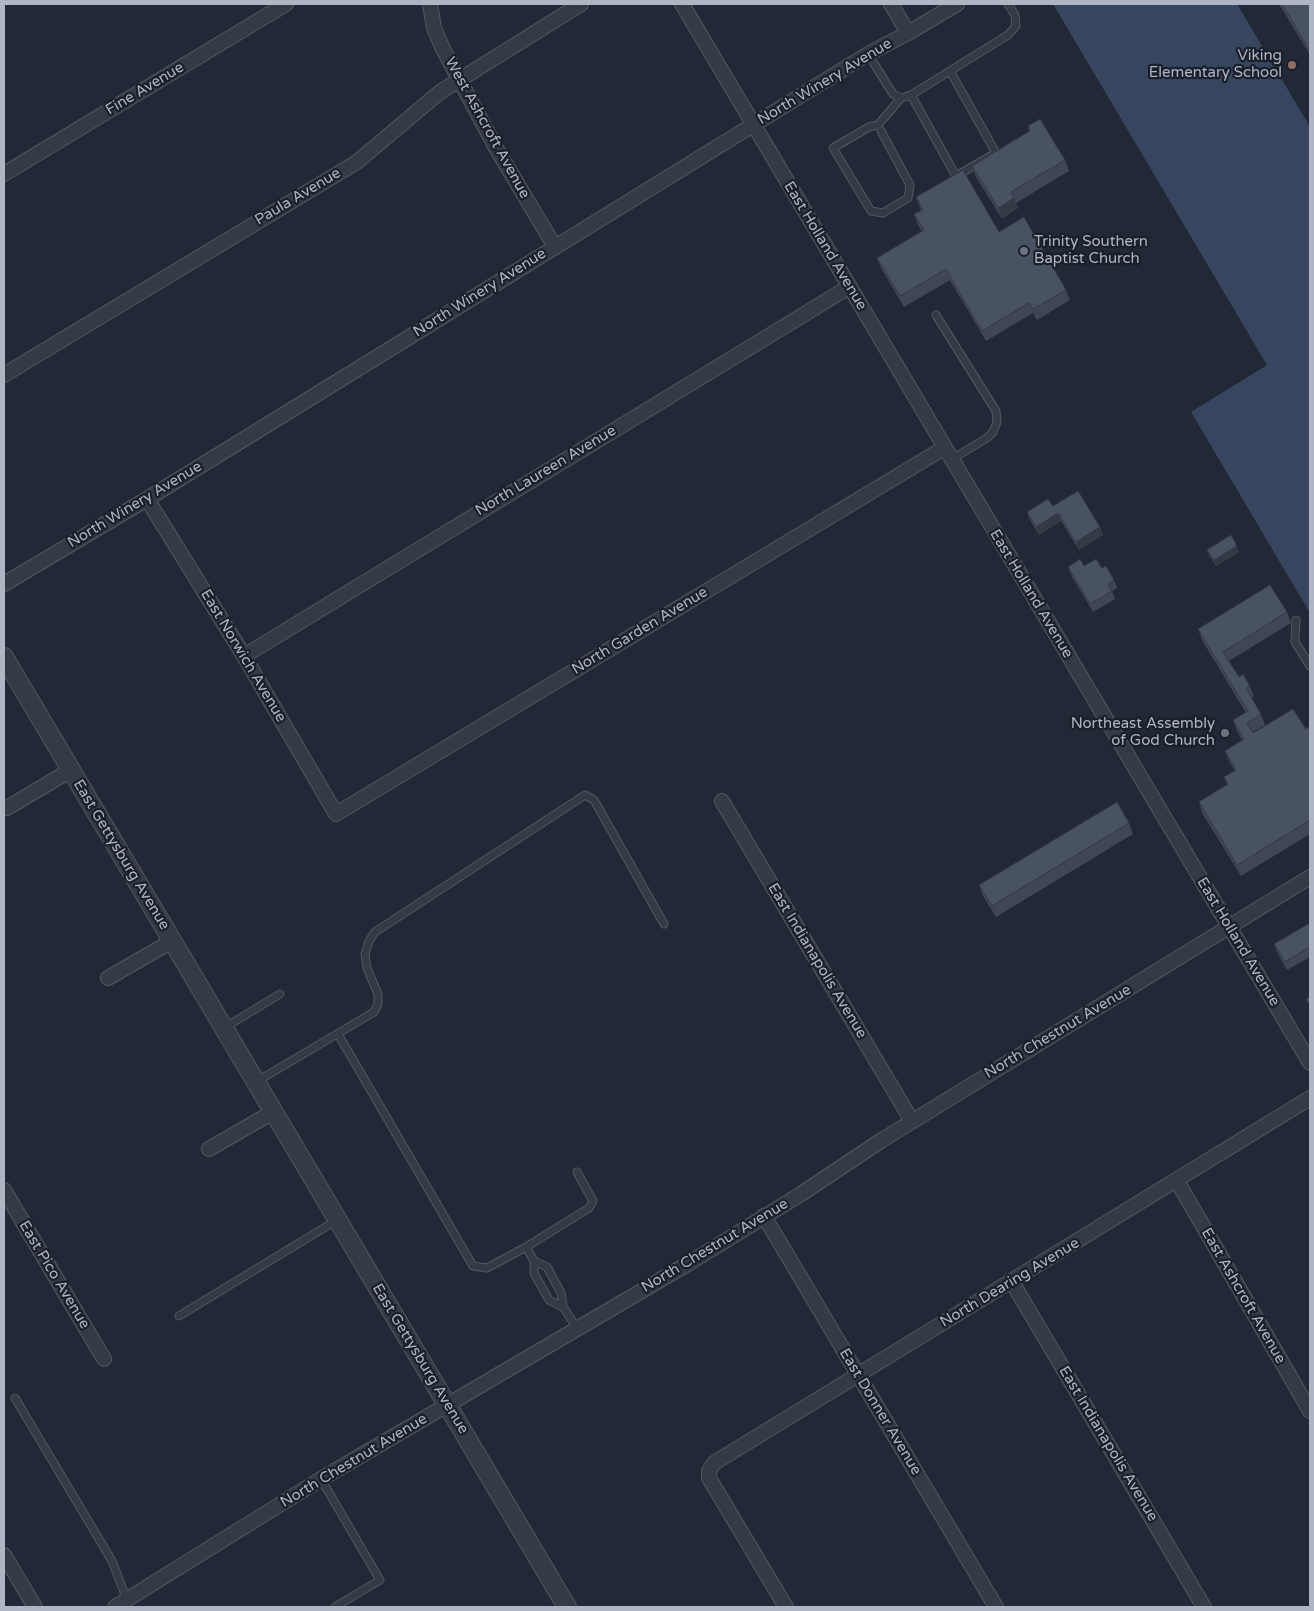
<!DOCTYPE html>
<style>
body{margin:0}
#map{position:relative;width:1314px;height:1611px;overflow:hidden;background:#212936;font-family:"Varela Round",sans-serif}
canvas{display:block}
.frame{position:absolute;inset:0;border:5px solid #aeb5c3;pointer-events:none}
</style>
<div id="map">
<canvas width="1314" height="1611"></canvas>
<div class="frame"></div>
</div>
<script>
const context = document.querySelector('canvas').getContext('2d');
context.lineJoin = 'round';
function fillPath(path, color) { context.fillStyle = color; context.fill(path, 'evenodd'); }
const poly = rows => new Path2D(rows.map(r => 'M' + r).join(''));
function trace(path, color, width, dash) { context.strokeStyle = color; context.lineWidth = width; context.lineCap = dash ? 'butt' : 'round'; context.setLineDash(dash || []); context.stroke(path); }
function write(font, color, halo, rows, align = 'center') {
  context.font = font + ' "Varela Round",sans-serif'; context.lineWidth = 4.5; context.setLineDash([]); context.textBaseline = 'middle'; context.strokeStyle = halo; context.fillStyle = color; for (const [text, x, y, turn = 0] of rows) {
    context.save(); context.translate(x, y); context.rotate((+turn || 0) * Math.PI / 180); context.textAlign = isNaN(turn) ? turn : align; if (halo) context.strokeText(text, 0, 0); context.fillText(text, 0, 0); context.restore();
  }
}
const water = poly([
 [1053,4,1237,4,1310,127,1310,613,1191,412,1267,365]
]);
const service = poly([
 [868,54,893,94,901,98,911,95,1008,35,1016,26,1015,15,1008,4],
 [911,95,956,176,996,153,950,71],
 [881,131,910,185,908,198,883,213,871,211,833,148,869,127,878,125,901,98],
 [936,315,996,411,997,422,993,432,987,438,952,459],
 [1296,620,1295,642,1310,666],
 [224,1028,280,994],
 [338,1034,473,1266,487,1268,526,1247,534,1261,534,1273,549,1300,563,1307],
 [256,1082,374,1012,378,1004,378,994,367,968,365,954,369,941,375,932,585,795,594,800,664,924],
 [526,1247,589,1208,593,1201,577,1172],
 [534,1261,547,1267,561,1293,563,1307,577,1328],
 [179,1316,337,1220],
 [15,1398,112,1561,127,1600],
 [321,1479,380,1580,335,1607]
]);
const minor = poly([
 [430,4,434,28,442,47,496,148,555,247],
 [682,4,1310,1063],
 [891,4,908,33],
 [4,174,286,4],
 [4,375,357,162,440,92,581,4],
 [147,499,244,656,336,814,944,448],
 [4,584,147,499,868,54,908,33,957,4],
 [244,656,849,287],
 [722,801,912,1121],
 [7,808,71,770],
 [108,978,172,941],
 [209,1149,273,1112],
 [1177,1181,1310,1411],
 [4,1190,104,1359],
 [764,1216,996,1607],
 [1012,1282,1204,1607],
 [4,1555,35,1607],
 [115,1607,321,1479,691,1262,801,1194,882,1140,1310,877],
 [786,1607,709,1478,709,1471,714,1463,1310,1098]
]);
const tertiary = poly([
 [4,657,567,1607]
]);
const wall = poly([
 [1279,4,1310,4,1310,55],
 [1028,126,1065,160,1069,171,1016,203,1018,208,1002,219,976,177,972,166,1029,131],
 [916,197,999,232,1066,290,1070,300,1037,320,1033,313,986,341,950,280,904,307,881,268,877,258,922,231,918,225,914,214,921,210],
 [1053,506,1100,527,1103,535,1079,550,1061,521,1039,535,1030,520,1027,512],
 [1207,550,1239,552,1216,566,1209,555],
 [1084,566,1102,568,1114,580,1117,588,1112,591,1115,599,1093,612,1071,575,1068,567],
 [1287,612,1291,623,1229,661,1239,677,1250,686,1254,697,1251,698,1261,714,1265,725,1253,732,1253,733,1306,729,1310,726,1310,834,1241,876,1202,813,1199,802,1227,785,1224,777,1235,771,1229,761,1225,751,1242,740,1237,731,1233,720,1246,713,1202,640,1198,629],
 [1129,823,1133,834,996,917,983,896,979,885],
 [1310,923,1310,957,1287,970,1277,952,1274,944]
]);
const shadedWall = poly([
 [1014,198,1018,208,1002,219,998,208],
 [1058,513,1061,521,1039,535,1036,527],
 [1100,527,1103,535,1079,550,1076,542],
 [1237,546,1239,552,1216,566,1214,560]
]);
const building = poly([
 [1282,4,1310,4,1310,51,1282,4],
 [1040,119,1065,160,1011,192,1014,198,998,208,972,166,1030,131,1028,126,1040,119],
 [963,170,999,232,1024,217,1066,290,1033,309,1029,303,982,331,946,269,900,296,877,258,924,230,914,214,923,210,916,197,963,170],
 [1078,491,1100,527,1076,542,1058,513,1036,527,1027,512,1048,499,1053,506,1078,491],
 [1231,535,1237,546,1214,560,1207,550,1231,535],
 [1080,559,1084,566,1096,559,1102,568,1106,566,1114,580,1108,584,1112,591,1090,604,1068,567,1080,559],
 [1270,585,1287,612,1223,652,1239,677,1243,674,1250,686,1246,688,1261,714,1247,723,1253,733,1293,709,1306,729,1310,726,1310,820,1237,865,1199,802,1228,784,1224,777,1236,770,1225,751,1244,739,1233,720,1248,711,1198,629,1270,585],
 [1117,802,1129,823,992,906,979,885,1117,802],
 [1310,923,1310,947,1285,962,1274,944,1310,923],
 [1310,997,1310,1005,1306,999,1310,997]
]);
const markers = [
 [1292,65,5,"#8d6e63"],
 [1024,251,5,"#6b7280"],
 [1225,733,5,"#6b7280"]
];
const poiNames = [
 ["Viking",1282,56],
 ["Elementary School",1282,73],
 ["Trinity Southern",1034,242,"left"],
 ["Baptist Church",1034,259,"left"],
 ["Northeast Assembly",1215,724],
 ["of God Church",1215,741]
];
const streetNames = [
 ["North Winery Avenue",825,82,-31],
 ["Fine Avenue",145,89,-31],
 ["West Ashcroft Avenue",487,128,61],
 ["Paula Avenue",298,197,-31],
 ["East Holland Avenue",825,246,59],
 ["North Winery Avenue",480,293,-32],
 ["North Laureen Avenue",546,471,-31],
 ["North Winery Avenue",135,505,-31],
 ["East Holland Avenue",1031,594,59],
 ["North Garden Avenue",640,631,-31],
 ["East Norwich Avenue",243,656,59],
 ["East Gettysburg Avenue",121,855,59],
 ["East Holland Avenue",1238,942,59],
 ["East Indianapolis Avenue",817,961,59],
 ["North Chestnut Avenue",1058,1032,-31],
 ["North Chestnut Avenue",715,1246,-31],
 ["East Pico Avenue",54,1275,59],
 ["North Dearing Avenue",1010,1283,-31],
 ["East Ashcroft Avenue",1243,1296,60],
 ["East Gettysburg Avenue",420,1359,59],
 ["East Donner Avenue",880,1412,59],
 ["East Indianapolis Avenue",1108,1444,59],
 ["North Chestnut Avenue",354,1461,-31]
];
fillPath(water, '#37465e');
trace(service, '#525864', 9);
trace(minor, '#525864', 16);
trace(tertiary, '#525864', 20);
trace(service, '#343b46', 7);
trace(minor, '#343b46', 14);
trace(tertiary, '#343b46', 18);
fillPath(wall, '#3f4754');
fillPath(shadedWall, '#333945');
fillPath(building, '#495262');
trace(building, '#333945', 1);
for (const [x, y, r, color] of markers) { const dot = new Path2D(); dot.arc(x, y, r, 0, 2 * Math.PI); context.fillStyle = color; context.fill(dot); trace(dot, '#1a202b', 2); }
write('15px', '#aeb5c3', '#1a202b', poiNames, 'right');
write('15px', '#aeb5c3', '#1a202b', streetNames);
</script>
